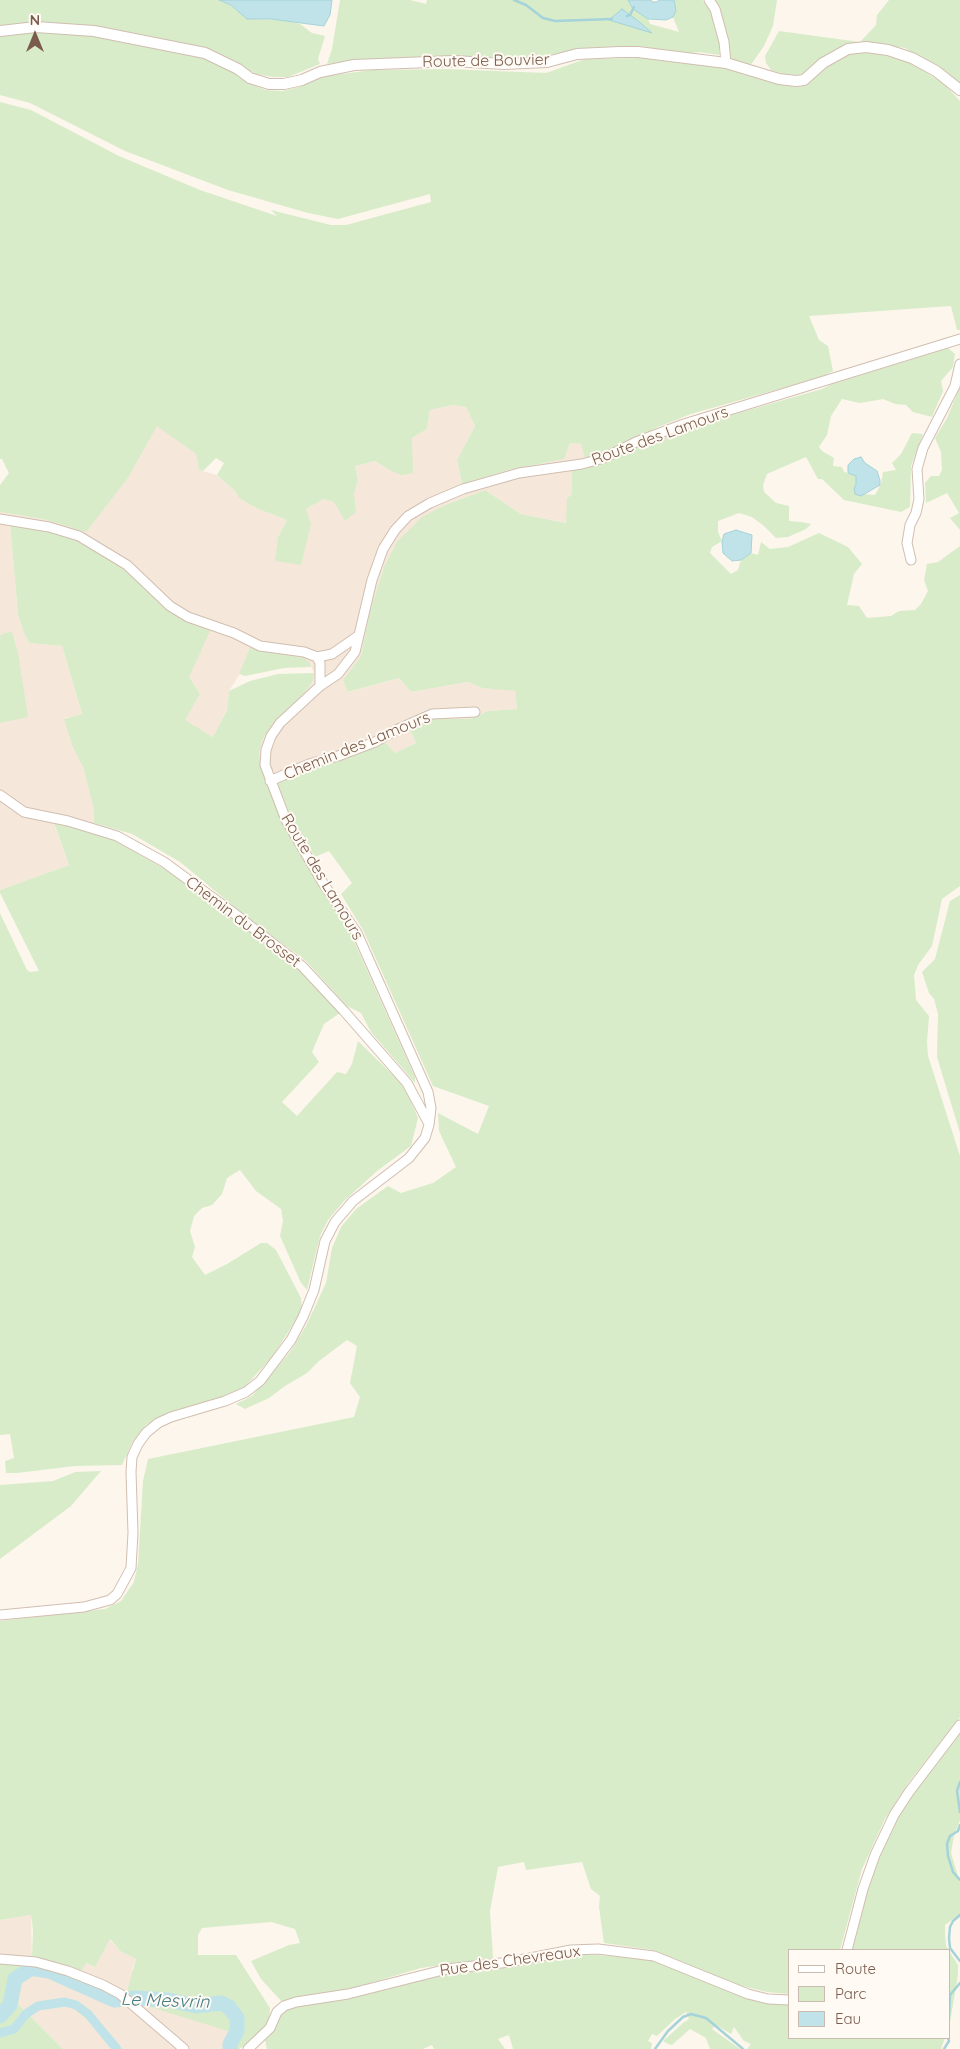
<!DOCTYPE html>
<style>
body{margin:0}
#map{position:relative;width:960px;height:2049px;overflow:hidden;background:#fdf6ec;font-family:Quicksand,sans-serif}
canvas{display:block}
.legend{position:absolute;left:788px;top:1949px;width:162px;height:90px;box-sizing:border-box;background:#fffaf3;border:1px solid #cabbb1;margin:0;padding:6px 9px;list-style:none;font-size:15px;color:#7a5c4d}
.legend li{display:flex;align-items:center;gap:10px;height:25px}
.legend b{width:25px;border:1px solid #cabbb1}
.north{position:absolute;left:10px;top:10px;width:50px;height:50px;-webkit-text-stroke:4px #fffaf3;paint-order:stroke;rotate:0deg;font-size:14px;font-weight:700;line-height:20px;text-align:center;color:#7a5c4d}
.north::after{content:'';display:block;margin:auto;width:18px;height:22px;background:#7a5c4d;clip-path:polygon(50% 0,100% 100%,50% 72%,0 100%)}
</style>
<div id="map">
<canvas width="960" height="2049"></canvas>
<ul class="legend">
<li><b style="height:6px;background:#fff"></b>Route</li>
<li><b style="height:14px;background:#d8ecc9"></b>Parc</li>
<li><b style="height:14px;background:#bfe3e8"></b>Eau</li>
</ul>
<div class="north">N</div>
</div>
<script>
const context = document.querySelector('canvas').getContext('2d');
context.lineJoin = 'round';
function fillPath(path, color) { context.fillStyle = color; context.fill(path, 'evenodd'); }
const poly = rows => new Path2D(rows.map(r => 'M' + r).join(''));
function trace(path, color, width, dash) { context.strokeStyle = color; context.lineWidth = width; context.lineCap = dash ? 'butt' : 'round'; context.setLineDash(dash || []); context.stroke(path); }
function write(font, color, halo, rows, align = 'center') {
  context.font = font + ' Quicksand,sans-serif'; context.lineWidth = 4; context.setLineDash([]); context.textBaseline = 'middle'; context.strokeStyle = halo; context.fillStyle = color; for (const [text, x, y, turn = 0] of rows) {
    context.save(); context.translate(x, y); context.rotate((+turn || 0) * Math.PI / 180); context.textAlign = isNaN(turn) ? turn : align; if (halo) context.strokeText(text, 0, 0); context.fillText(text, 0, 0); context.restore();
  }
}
const residential = poly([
 [453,405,466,407,475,426,457,460,462,484,508,470,563,459,570,443,581,444,585,459,572,494,567,498,567,523,521,514,485,490,445,505,422,518,384,567,370,611,361,656,343,680,349,692,399,678,411,692,468,682,482,688,515,690,517,709,488,711,470,719,431,719,410,730,416,743,395,753,384,741,374,748,310,767,282,781,267,785,259,754,262,741,272,724,313,681,314,673,310,663,241,672,229,691,227,709,213,737,184,720,200,694,189,677,180,618,166,609,145,588,10,524,18,615,24,633,29,643,62,646,82,715,65,718,73,748,83,767,94,810,95,834,66,824,54,824,69,865,0,890,0,512,43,519,86,531,128,478,157,425,196,454,199,470,217,475,235,491,239,498,258,509,287,520,278,537,306,509,324,499,334,502,354,494,358,480,355,466,375,461,391,471,412,438,427,429,430,410],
 [31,1915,32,1956,81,1972,85,1963,95,1967,109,1939,120,1951,136,1959,132,1969,232,2032,232,2049,63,2049,16,2002,16,1979,35,1968,0,1963,0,1920]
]);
const green = poly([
 [0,0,219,0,231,5,247,19,285,20,300,24,312,33,325,36,318,59,320,64,288,77,273,77,256,74,213,52,103,27,54,23,0,25],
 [340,0,410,0,426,4,427,0,628,0,633,9,648,19,650,24,679,32,673,17,676,11,674,0,702,0,713,13,719,37,719,55,699,52,683,54,640,46,570,51,522,60,356,60,327,64,332,49],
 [713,0,777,0,773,26,764,46,750,66,729,60],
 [889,0,960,0,960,85,939,68,905,48,861,42,843,46,808,72,798,75,784,74,771,70,766,63,765,56,779,31,860,42,876,25,877,15],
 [35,32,90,34,205,58,234,73,246,82,265,90,282,91,299,87,320,77,372,70,447,69,546,73,585,59,639,58,724,68,784,85,800,87,808,83,826,68,849,54,863,52,883,54,910,62,944,84,960,101,960,330,957,330,951,306,809,316,819,340,828,346,833,371,821,377,691,414,658,427,603,454,585,459,581,444,570,443,564,459,508,470,462,484,457,460,475,426,466,407,453,405,430,410,427,429,412,438,413,473,402,475,391,471,375,461,355,466,358,480,354,494,356,512,345,521,334,502,324,499,306,509,311,524,301,565,275,561,278,537,287,520,258,509,239,498,235,491,217,475,224,463,216,458,203,471,199,470,196,454,157,426,128,478,86,532,43,519,0,512,0,485,9,473,2,459,0,459,0,102,31,110,119,156,200,190,277,216,271,210,331,225,346,225,431,202,430,194,338,219,308,213,228,190,125,151,30,103,0,95,0,37],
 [948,348,955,354,953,367,941,381,943,391,932,417,913,412,906,405,895,404,883,399,860,403,842,399,831,416,827,435,819,447,822,451,834,458,833,466,842,467,844,472,856,475,856,486,860,496,864,494,875,495,881,484,883,472,896,470,892,463,901,454,912,433,923,434,911,466,910,507,901,512,844,500,822,479,818,479,806,457,767,474,763,485,764,492,776,503,789,506,789,521,801,522,811,524,806,529,788,537,776,538,764,526,752,517,739,513,718,521,718,532,722,541,712,547,710,553,731,574,738,570,741,560,751,553,758,555,761,542,770,549,788,547,819,533,848,547,862,564,854,574,847,605,859,606,867,618,891,616,899,611,915,610,921,604,928,591,924,580,927,564,938,562,960,546,960,886,942,899,932,946,918,965,914,975,916,1000,929,1016,927,1042,928,1056,960,1156,960,1717,909,1782,885,1819,862,1869,840,1950,789,1950,789,1994,767,1992,738,1985,653,1950,604,1943,599,1907,600,1896,591,1889,582,1862,526,1870,524,1862,498,1867,490,1911,493,1958,421,1968,343,1991,283,2003,261,1979,251,1961,289,1945,300,1943,295,1929,271,1922,202,1928,198,1935,198,1955,236,1955,270,2008,269,2022,257,2039,239,2049,232,2049,231,2032,134,2002,126,1995,136,1959,120,1951,110,1939,95,1967,86,1963,81,1972,32,1956,33,1930,31,1915,0,1920,0,1621,105,1609,121,1601,134,1582,138,1564,143,1481,148,1459,354,1417,360,1397,350,1383,357,1346,347,1340,319,1361,307,1373,285,1386,269,1398,245,1409,236,1404,252,1396,290,1352,306,1326,326,1283,332,1248,341,1227,356,1209,388,1186,401,1193,433,1183,456,1167,439,1131,438,1113,478,1134,489,1106,433,1086,363,930,341,894,352,883,329,851,315,857,291,817,277,782,310,767,374,748,384,741,395,753,416,743,410,730,431,719,470,719,488,711,517,709,515,691,482,688,468,682,411,692,399,678,348,692,343,680,361,656,370,611,384,567,397,542,422,517,445,505,485,490,521,514,566,523,567,498,572,494,572,470,683,429,822,389,832,384],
 [960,387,960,530,950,518,959,513,947,493,926,503,925,483,931,476,939,476,942,470,941,452,935,438,947,418],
 [10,524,45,530,74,539,121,567,166,609,210,631,189,677,200,694,185,720,213,737,227,710,229,691,250,681,278,674,314,673,313,681,304,693,272,724,262,741,259,754,262,772,284,826,320,887,349,930,415,1077,415,1083,371,1032,361,1013,347,1006,306,961,249,919,180,862,132,834,94,823,94,810,83,767,73,748,64,719,82,714,62,646,29,643,24,633,18,615],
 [12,632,18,653,28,717,0,723,0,636,4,633],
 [250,648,304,658,310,663,311,667,284,668,245,676,239,674],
 [54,823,66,824,114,840,172,873,269,944,301,971,340,1013,324,1024,312,1052,319,1062,282,1102,297,1116,337,1072,346,1074,352,1064,358,1041,400,1082,410,1099,418,1118,411,1146,377,1171,344,1201,328,1220,320,1236,307,1290,301,1283,280,1236,283,1221,281,1209,256,1191,240,1170,227,1178,222,1194,212,1205,202,1208,194,1216,190,1231,195,1247,192,1257,205,1275,227,1264,261,1243,267,1243,276,1250,301,1298,302,1309,287,1334,272,1357,242,1390,209,1402,167,1413,146,1425,133,1441,122,1465,75,1466,17,1473,6,1473,5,1461,14,1458,10,1434,0,1435,0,913,27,970,30,972,39,971,0,893,0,890,69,865],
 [960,895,960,1133,937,1057,938,1014,934,999,929,993,922,972,935,959,950,901],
 [101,1471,71,1506,0,1559,0,1485,53,1481,75,1472],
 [960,1731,960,1820,954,1836,951,1853,960,1883,960,1914,945,1925,945,1931,946,1946,958,1965,958,1975,949,2028,949,1950,851,1950,859,1917,873,1870,898,1813],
 [588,1954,652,1960,754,2000,789,2005,789,2038,945,2038,941,2049,747,2049,751,2044,744,2041,734,2027,731,2034,716,2025,712,2029,740,2049,710,2049,706,2038,690,2029,672,2045,668,2044,663,2041,683,2023,689,2019,686,2012,675,2019,657,2036,652,2034,648,2041,652,2043,651,2049,513,2049,509,2035,498,2039,505,2049,434,2049,432,2045,423,2049,267,2049,265,2040,274,2027,281,2013,297,2005,446,1973,561,1955],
 [0,1963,15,1963,35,1967,16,1979,16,2002,63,2049,0,2049]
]);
const water = poly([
 [219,0,332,0,330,15,324,26,271,19,247,19,231,5,219,0],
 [628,0,651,0,652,2,656,2,660,0,674,0,676,11,673,17,666,20,648,19,633,9,628,0],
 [622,9,637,20,652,33,609,20,622,9],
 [861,457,865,463,877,471,880,480,880,485,861,496,855,494,854,488,856,485,856,476,848,473,848,465,854,459,861,457],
 [736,530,752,535,751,553,741,560,732,561,723,553,722,541,724,534,736,530]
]);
const stream = poly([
 [514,0,526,5,543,18,555,21,612,19],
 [627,16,630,15,634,7],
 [960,1782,957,1791,960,1812],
 [960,1825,958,1831,950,1836,947,1844,948,1856,953,1872,960,1880],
 [960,1915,953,1921,950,1927,949,1938,950,1948,960,1961],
 [949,2016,950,1995,960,1983],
 [655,2049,668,2031,683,2017,691,2014,706,2018,743,2049],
 [944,2049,949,2041,948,2038]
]);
const canal = poly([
 [0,2033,14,2029,26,2014,38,2006,65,2002,76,2005,88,2014,117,2049]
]);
const river = poly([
 [0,2016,10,2005,15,1979,30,1969,37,1969,49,1971,114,2000,136,1998,168,2000,196,2006,221,2003,229,2007,237,2018,237,2031,230,2044,230,2049]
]);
const minor = poly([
 [709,0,715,9,724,42,726,63],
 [0,519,49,527,79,536,127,565,170,606,188,617,234,633,260,646,304,652,317,657,320,663,320,686],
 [911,560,907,543,910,525,916,513,919,499,917,469,923,448,955,386,960,364],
 [317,657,332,654,358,636],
 [270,781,309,764,338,756,375,742,398,729,432,714,475,712],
 [0,795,24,812,68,821,117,836,164,862,239,917,302,966,344,1011,407,1083,428,1122],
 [0,1615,84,1607,110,1600,117,1594,131,1568,133,1533,131,1472,132,1457,138,1444,146,1433,158,1423,171,1417,225,1401,246,1392,260,1381,291,1340,303,1317,314,1290,325,1241,335,1222,353,1201,409,1158,425,1138,429,1125,431,1108,428,1092,357,933,323,883,286,820,265,765,266,750,271,736,280,723,320,686,338,674,355,652,372,580,383,549,395,530,408,516,430,503,463,489,519,473,582,464,604,458,636,442,684,424,960,339],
 [847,1950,863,1889,875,1855,894,1815,909,1792,960,1725],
 [0,1959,36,1962,68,1971,103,1985,120,1994,184,2049],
 [248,2049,270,2028,277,2012,284,2006,296,2002,348,1994,447,1969,510,1962,571,1950,598,1949,654,1956,748,1994,768,1999,789,2000]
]);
const tertiary = poly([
 [0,31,36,27,94,31,205,53,238,69,250,78,269,84,284,84,302,80,320,72,354,65,454,61,504,64,547,62,577,54,619,52,638,52,726,63,779,79,796,81,804,80,823,63,848,49,866,47,888,50,912,58,936,71,960,90]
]);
const streetNames = [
 ["Route de Bouvier",486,61,-1],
 ["Route des Lamours",660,436,-20],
 ["Chemin des Lamours",357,746,-22],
 ["Route des Lamours",322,877,59],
 ["Chemin du Brosset",243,922,37],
 ["Rue des Chevreaux",510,1961,-8]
];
const waterNames = [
 ["Le Mesvrin",165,2001,2]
];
fillPath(residential, '#f5e8da');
fillPath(green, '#d8ecc9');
fillPath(water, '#bfe3e8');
trace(water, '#a5d3da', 1);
trace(stream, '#a5d3da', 2.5);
trace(canal, '#bfe3e8', 9);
trace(river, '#bfe3e8', 15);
trace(minor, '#d1beb0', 11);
trace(tertiary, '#d1beb0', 12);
trace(minor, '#fff', 9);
trace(tertiary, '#fff', 10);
write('16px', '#7a5c4d', '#fffaf3', streetNames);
write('italic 18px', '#437c86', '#fffaf3', waterNames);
</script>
